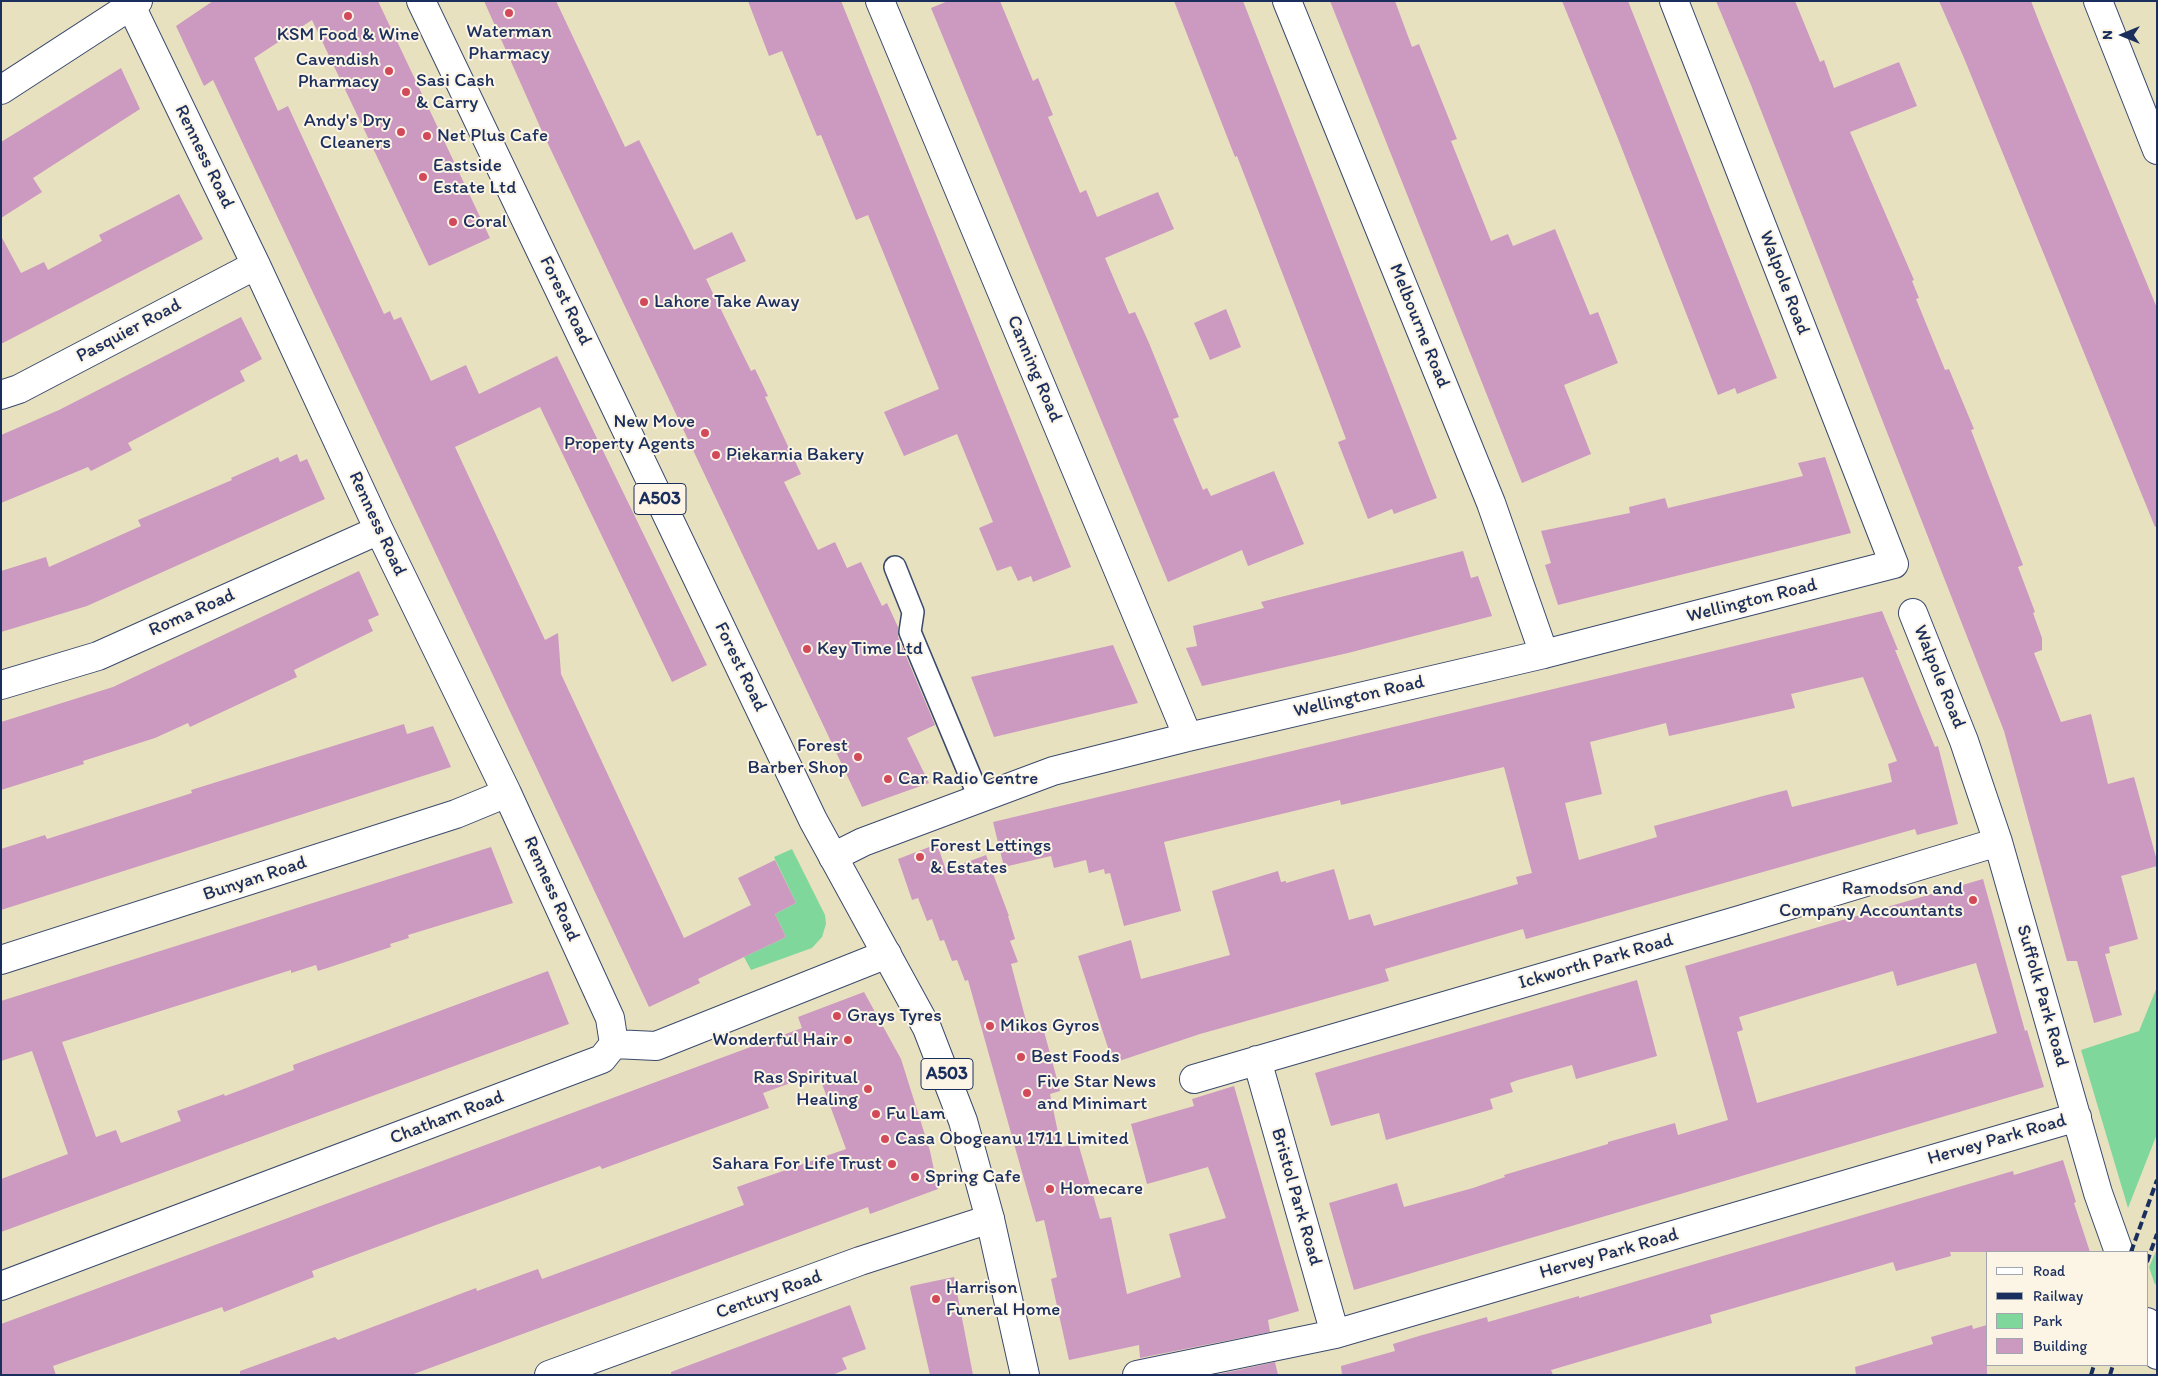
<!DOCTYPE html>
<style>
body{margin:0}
#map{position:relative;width:2158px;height:1376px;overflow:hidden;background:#e8e1bf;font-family:Itim,sans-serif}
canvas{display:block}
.frame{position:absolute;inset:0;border:2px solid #1b2f5e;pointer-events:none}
.legend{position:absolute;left:1986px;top:1251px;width:162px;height:115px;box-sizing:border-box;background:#fcf5e5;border:1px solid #a2a6af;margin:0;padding:6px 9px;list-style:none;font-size:15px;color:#1b2f5e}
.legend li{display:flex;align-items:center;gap:10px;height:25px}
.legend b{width:25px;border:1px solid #a2a6af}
.north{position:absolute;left:2098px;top:10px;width:50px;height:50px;-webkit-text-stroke:4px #fcf5e5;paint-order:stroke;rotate:270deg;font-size:14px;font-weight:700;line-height:20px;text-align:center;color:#1b2f5e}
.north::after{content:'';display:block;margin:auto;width:18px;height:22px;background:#1b2f5e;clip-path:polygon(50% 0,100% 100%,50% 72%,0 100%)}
</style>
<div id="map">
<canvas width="2158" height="1376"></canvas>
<div class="frame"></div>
<ul class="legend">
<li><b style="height:6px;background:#fff"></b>Road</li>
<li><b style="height:6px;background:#1b2f5e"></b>Railway</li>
<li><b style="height:14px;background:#80d79b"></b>Park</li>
<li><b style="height:14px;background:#cc99c0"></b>Building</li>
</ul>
<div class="north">N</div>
</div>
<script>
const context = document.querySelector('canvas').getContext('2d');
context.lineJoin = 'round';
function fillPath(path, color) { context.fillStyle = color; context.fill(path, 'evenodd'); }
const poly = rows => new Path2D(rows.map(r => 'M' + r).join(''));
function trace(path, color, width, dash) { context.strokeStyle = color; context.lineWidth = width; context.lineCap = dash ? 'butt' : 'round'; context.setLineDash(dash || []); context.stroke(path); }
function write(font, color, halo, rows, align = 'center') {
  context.font = font + ' Itim,sans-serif'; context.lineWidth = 4; context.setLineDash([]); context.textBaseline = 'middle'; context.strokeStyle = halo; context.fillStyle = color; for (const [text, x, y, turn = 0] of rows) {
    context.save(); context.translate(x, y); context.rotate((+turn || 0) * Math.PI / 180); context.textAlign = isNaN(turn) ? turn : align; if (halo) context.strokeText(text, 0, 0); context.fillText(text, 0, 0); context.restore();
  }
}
const green = poly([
 [792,849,825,915,826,924,822,937,812,948,751,970,744,957,786,937,775,914,796,903,774,857],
 [2157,987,2157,1134,2128,1208,2081,1050,2139,1031],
 [2157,1249,2157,1281,2155,1285,2149,1267]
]);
const building = poly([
 [213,1,378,1,490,238,429,266,312,20,254,58,278,111,288,106,384,314,390,311,394,320,401,317,431,381,466,365,479,394,557,356,707,665,672,682,540,407,455,447,545,640,558,633,561,674,684,938,751,905,738,878,775,860,796,903,775,914,786,937,698,979,700,983,649,1007,213,80,204,86,176,26],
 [484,1,556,1,625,147,639,140,694,250,732,232,746,261,706,279,751,371,755,369,768,396,765,397,801,474,784,482,818,550,835,542,847,568,861,562,882,606,887,603,898,627,898,637,935,725,907,738,929,783,862,807,541,129],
 [748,1,841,1,1071,567,1033,582,1031,576,1018,581,1011,566,997,571,979,528,993,522,957,434,904,456,884,412,939,389,868,215,856,220,821,135,817,136,782,51,769,56],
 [948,1,1000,1,1033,81,1038,78,1053,115,1048,117,1080,193,1086,190,1097,217,1158,192,1174,229,1105,258,1129,314,1135,312,1149,343,1179,417,1173,419,1203,490,1207,488,1211,496,1274,471,1304,544,1248,566,1242,550,1168,582,931,8],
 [1174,1,1243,1,1437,498,1394,514,1392,509,1368,519,1338,442,1346,439,1326,386,1237,156,1235,157],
 [1330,1,1395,1,1412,47,1419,44,1457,139,1451,141,1491,241,1508,234,1513,246,1555,229,1590,315,1598,312,1618,363,1564,385,1591,454,1522,483],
 [1562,1,1628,1,1777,378,1737,394,1735,388,1718,395,1617,136],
 [1716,1,1795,1,1820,62,1824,60,1834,88,1899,62,1917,106,1850,132,1914,280,1912,281,1919,298,1916,299,1945,370,1949,369,1974,429,1971,430,2023,565,2018,567,2035,612,2033,613,2042,638,2042,650,2034,653,2061,722,2091,714,2108,784,2134,777,2157,861,2157,866,2121,876,2138,939,2109,947,2110,953,2105,954,2122,1015,2094,1023,2077,961,2067,961,2004,731,1751,85],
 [1939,1,2031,1,2041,27,2157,308,2157,526,2155,527,1964,58],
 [121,68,140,109,33,178,42,192,1,218,1,142],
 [179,194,203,239,1,344,1,236,21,273,44,262,48,270,102,241,99,235],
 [1226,309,1241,347,1210,360,1194,323],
 [241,317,262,359,240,371,245,381,128,443,132,450,91,471,88,467,1,503,1,435,59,410],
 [297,454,300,462,307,459,325,499,87,606,1,632,1,571,46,557,49,567,141,526,138,520,232,480,231,478,278,457,280,462],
 [1825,457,1851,533,1558,605,1545,565,1551,563,1541,531,1630,513,1629,507,1665,498,1668,508,1803,476,1798,463],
 [1463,551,1471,578,1478,576,1492,616,1348,653,1202,686,1186,648,1197,646,1193,626,1264,608,1261,602],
 [359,571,379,615,368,620,373,631,294,670,297,677,190,727,188,723,155,738,83,761,84,764,1,790,1,722,113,687],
 [1882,611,1898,650,1895,650,1935,747,1938,746,1958,824,1917,835,1915,829,1526,939,1523,929,1385,969,1389,981,1200,1034,1113,1063,1078,956,1131,940,1141,979,1230,955,1212,891,1278,871,1281,882,1286,881,1286,883,1334,869,1349,920,1370,914,1374,926,1518,884,1516,877,1532,873,1504,767,1341,805,1340,800,1164,842,1181,911,1124,926,1110,873,1105,874,1104,869,1089,873,1086,860,1054,868,1051,856,1004,867,993,822],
 [1863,677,1897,761,1888,764,1892,782,1792,807,1787,790,1763,796,1654,826,1657,837,1579,860,1565,803,1602,794,1590,742,1666,723,1669,736,1795,708,1791,694],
 [1113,645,1138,703,994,737,971,677],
 [404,724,407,734,433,726,451,767,1,910,1,849,45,835,47,839,192,793,191,790],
 [937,844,946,870,986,855,1009,916,1008,916,1015,939,1010,941,1018,962,1011,964,1028,1028,1042,1024,1054,1068,1060,1091,1050,1094,1061,1147,1078,1143,1100,1219,1111,1217,1127,1294,1181,1277,1169,1234,1226,1218,1208,1167,1147,1184,1131,1124,1194,1106,1192,1099,1234,1086,1299,1311,1268,1320,1270,1332,1140,1358,1139,1345,1069,1360,1051,1279,1057,1277,1044,1220,1036,1222,968,980,965,981,957,960,952,961,944,940,940,941,932,919,927,921,918,898,912,900,898,859],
 [491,847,513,903,408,935,409,938,390,944,391,947,318,971,316,965,291,973,291,970,62,1042,96,1137,116,1130,121,1143,181,1121,177,1111,224,1094,225,1096,294,1070,293,1065,548,971,569,1024,1,1232,1,1179,68,1154,32,1051,1,1061,1,1001],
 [1983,879,2025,1031,2027,1030,2044,1087,1354,1290,1329,1203,1397,1183,1404,1207,1473,1188,1505,1177,1504,1175,1608,1144,1608,1142,1675,1123,1678,1135,1728,1120,1685,966],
 [1976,963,1997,1033,1757,1103,1737,1032,1743,1030,1739,1017,1893,971,1897,986],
 [1637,980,1657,1056,1576,1079,1572,1065,1518,1080,1510,1083,1513,1092,1490,1099,1493,1109,1386,1140,1379,1113,1331,1126,1315,1073],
 [864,992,901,1059,930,1151,938,1189,870,1214,868,1207,411,1375,240,1375,240,1371,335,1337,338,1340,476,1288,477,1291,538,1269,542,1279,744,1205,737,1187,846,1149,818,1073,763,1093,769,1108,602,1169,600,1166,436,1225,312,1271,314,1277,224,1312,222,1307,53,1366,56,1375,1,1375,1,1324,802,1028,798,1017],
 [2063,1160,2076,1202,2074,1203,2090,1252,1950,1252,1951,1256,1896,1271,1893,1262,1710,1315,1712,1323,1551,1370,1553,1375,1342,1375,1341,1366,1395,1351,1393,1344,1419,1336,1487,1317,1488,1322,1579,1296,1579,1298,2013,1171,2014,1175],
 [954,1277,973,1375,930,1375,910,1288,911,1286],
 [850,1305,866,1349,842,1358,847,1369,832,1375,671,1375,671,1372],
 [1972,1325,1973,1329,1987,1325,1987,1375,1856,1375,1855,1367,1933,1344,1931,1337],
 [1275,1362,1278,1375,1215,1375]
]);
const lane = poly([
 [895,567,913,612,910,632,979,797]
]);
const street = poly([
 [880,1,1188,737],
 [1287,1,1491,503,1544,654],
 [2098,1,2157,150],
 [131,6,256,265,379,530,507,793,610,1018,614,1044],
 [1,395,19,389,256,265],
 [1913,613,1964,741,1998,842,2098,1193,2119,1252],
 [1,685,98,656,379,530],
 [833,857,863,842,1053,771,1188,737,1544,654,1894,564,1674,1],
 [1,960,456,814,507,793],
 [614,1044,656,1046,887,954],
 [1257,1060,1335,1334],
 [1194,1079,1740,920,1998,842],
 [1,1286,602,1059,614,1044],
 [2147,1322,2157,1355],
 [549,1375,860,1261,990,1219],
 [1137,1375,1335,1334,2077,1117]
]);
const secondary = poly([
 [1,90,138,1]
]);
const primary = poly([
 [421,1,813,820,927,1028,963,1121,990,1219,1025,1375]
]);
const rail = poly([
 [2131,1252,2157,1180],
 [2147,1262,2157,1234],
 [2091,1375,2094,1365],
 [2110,1375,2113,1365]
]);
const markers = [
 [509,13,5,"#d1495b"],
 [348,16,5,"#d1495b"],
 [389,71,5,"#d1495b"],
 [406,92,5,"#d1495b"],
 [401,132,5,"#d1495b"],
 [427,136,5,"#d1495b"],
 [423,177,5,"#d1495b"],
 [453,222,5,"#d1495b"],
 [644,302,5,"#d1495b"],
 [705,433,5,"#d1495b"],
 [716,455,5,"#d1495b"],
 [807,649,5,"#d1495b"],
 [858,757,5,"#d1495b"],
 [888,779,5,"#d1495b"],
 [920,857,5,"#d1495b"],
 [1973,900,5,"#d1495b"],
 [837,1016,5,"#d1495b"],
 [990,1026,5,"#d1495b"],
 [848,1040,5,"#d1495b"],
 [1021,1057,5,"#d1495b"],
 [868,1089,5,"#d1495b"],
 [1027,1093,5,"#d1495b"],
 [876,1114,5,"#d1495b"],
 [885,1139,5,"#d1495b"],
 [892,1164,5,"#d1495b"],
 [915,1177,5,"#d1495b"],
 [1050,1189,5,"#d1495b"],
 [936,1299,5,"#d1495b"]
];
const shields = [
 [660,499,52],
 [947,1074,52]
];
const shieldNames = [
 ["A503",660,499],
 ["A503",947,1074]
];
const poiNames = [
 ["Waterman",509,32,"center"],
 ["Pharmacy",509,54,"center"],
 ["KSM Food & Wine",348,35,"center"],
 ["Cavendish",379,60,"right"],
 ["Pharmacy",379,82,"right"],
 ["Sasi Cash",416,81],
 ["& Carry",416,103],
 ["Andy's Dry",391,121,"right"],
 ["Cleaners",391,143,"right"],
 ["Net Plus Cafe",437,136],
 ["Eastside",433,166],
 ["Estate Ltd",433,188],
 ["Coral",463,222],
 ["Lahore Take Away",654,302],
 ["New Move",695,422,"right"],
 ["Property Agents",695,444,"right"],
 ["Piekarnia Bakery",726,455],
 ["Key Time Ltd",817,649],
 ["Forest",848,746,"right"],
 ["Barber Shop",848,768,"right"],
 ["Car Radio Centre",898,779],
 ["Forest Lettings",930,846],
 ["& Estates",930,868],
 ["Ramodson and",1963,889,"right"],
 ["Company Accountants",1963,911,"right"],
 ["Grays Tyres",847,1016],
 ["Mikos Gyros",1000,1026],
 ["Wonderful Hair",838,1040,"right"],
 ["Best Foods",1031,1057],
 ["Ras Spiritual",858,1078,"right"],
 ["Healing",858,1100,"right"],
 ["Five Star News",1037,1082],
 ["and Minimart",1037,1104],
 ["Fu Lam",886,1114],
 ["Casa Obogeanu 1711 Limited",895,1139],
 ["Sahara For Life Trust",882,1164,"right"],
 ["Spring Cafe",925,1177],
 ["Homecare",1060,1189],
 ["Harrison",946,1288],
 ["Funeral Home",946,1310]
];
const streetNames = [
 ["Renness Road",204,157,64],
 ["Walpole Road",1784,283,69],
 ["Forest Road",565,301,64],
 ["Melbourne Road",1419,326,68],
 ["Pasquier Road",129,331,-28],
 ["Canning Road",1034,369,67],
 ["Renness Road",377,524,65],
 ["Wellington Road",1752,601,-14],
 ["Roma Road",192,613,-24],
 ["Forest Road",740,667,64],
 ["Walpole Road",1939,677,68],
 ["Wellington Road",1359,697,-13],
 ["Bunyan Road",255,879,-18],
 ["Renness Road",551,889,66],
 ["Ickworth Park Road",1596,962,-16],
 ["Suffolk Park Road",2042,996,74],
 ["Chatham Road",447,1118,-21],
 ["Hervey Park Road",1997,1140,-16],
 ["Bristol Park Road",1296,1197,74],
 ["Hervey Park Road",1609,1254,-16],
 ["Century Road",769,1295,-20]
];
fillPath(green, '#80d79b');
fillPath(building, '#cc99c0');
trace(lane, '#3a4a6d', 24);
trace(street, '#3a4a6d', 30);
trace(secondary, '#3a4a6d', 30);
trace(primary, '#3a4a6d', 30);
trace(lane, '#fff', 21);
trace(street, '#fff', 28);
trace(secondary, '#fff', 28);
trace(primary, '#fff', 28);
trace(rail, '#1b2f5e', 4, [8, 4]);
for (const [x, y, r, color] of markers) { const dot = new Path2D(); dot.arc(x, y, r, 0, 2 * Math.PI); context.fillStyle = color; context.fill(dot); trace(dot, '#fcf5e5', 2); }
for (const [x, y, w] of shields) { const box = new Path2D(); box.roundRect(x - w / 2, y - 15.5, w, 31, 4); context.fillStyle = '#fcf5e5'; context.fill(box); trace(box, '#1b2f5e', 1); }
write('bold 18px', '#1b2f5e', null, shieldNames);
write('19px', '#1b2f5e', '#fcf5e5', poiNames, 'left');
write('19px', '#1b2f5e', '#fcf5e5', streetNames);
</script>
